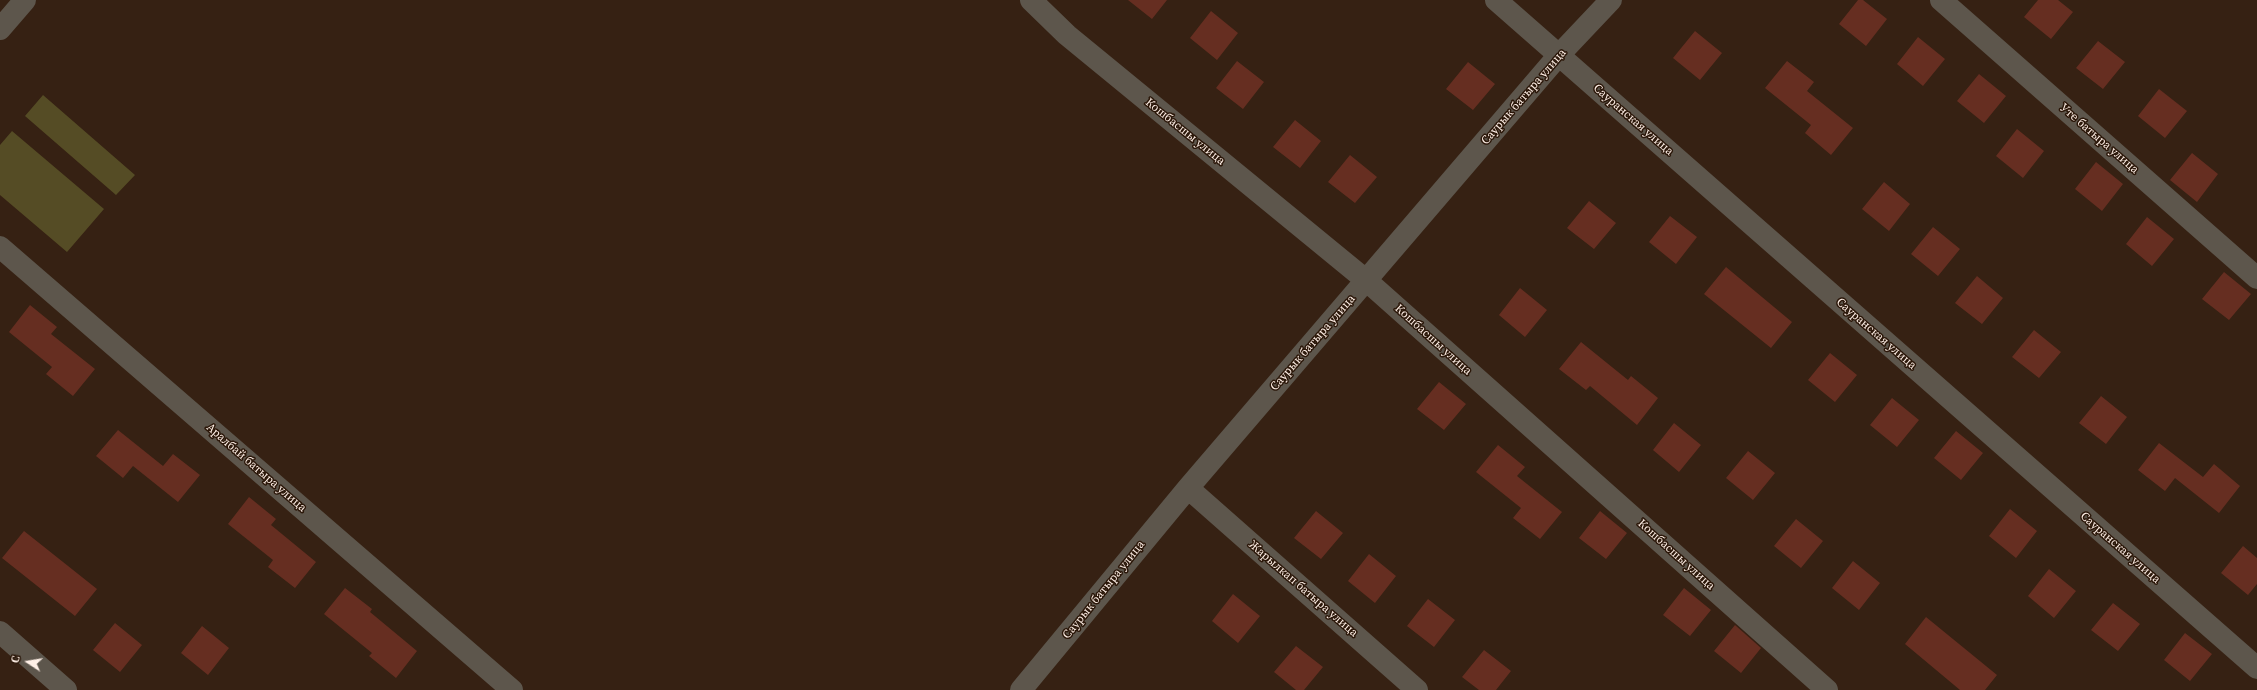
<!DOCTYPE html>
<meta charset="utf-8">
<style>
body{margin:0}
#map{position:relative;width:2257px;height:690px;overflow:hidden;background:#362113;font-family:"Source Serif 4",serif}
canvas{display:block}
.north{position:absolute;left:8px;top:642px;width:40px;height:40px;-webkit-text-stroke:3px #2b1709;paint-order:stroke;rotate:282deg;font-size:11px;font-weight:700;line-height:16px;text-align:center;color:#fff0e7}
.north::after{content:'';display:block;margin:auto;width:14px;height:18px;background:#fff0e7;clip-path:polygon(50% 0,100% 100%,50% 72%,0 100%)}
</style>
<div id="map">
<canvas width="2257" height="690"></canvas>
<div class="north">С</div>
</div>
<script>
const context = document.querySelector('canvas').getContext('2d');
context.lineJoin = 'round';
function fillPath(path, color) { context.fillStyle = color; context.fill(path, 'evenodd'); }
const poly = rows => new Path2D(rows.map(r => 'M' + r).join(''));
function trace(path, color, width, dash) { context.strokeStyle = color; context.lineWidth = width; context.lineCap = dash ? 'butt' : 'round'; context.setLineDash(dash || []); context.stroke(path); }
function write(font, color, halo, rows, align = 'center') {
  context.font = font + ' "Source Serif 4",serif'; context.lineWidth = 3; context.setLineDash([]); context.textBaseline = 'middle'; context.strokeStyle = halo; context.fillStyle = color; for (const [text, x, y, turn = 0] of rows) {
    context.save(); context.translate(x, y); context.rotate((+turn || 0) * Math.PI / 180); context.textAlign = isNaN(turn) ? turn : align; if (halo) context.strokeText(text, 0, 0); context.fillText(text, 0, 0); context.restore();
  }
}
const green = poly([
 [43,95,135,175,116,195,25,116],
 [12,131,104,209,67,252,0,195,0,145]
]);
const building = poly([
 [1128,0,1167,0,1152,19],
 [1858,0,1863,0,1887,19,1866,46,1839,24],
 [2038,0,2058,0,2073,12,2051,39,2024,17],
 [1211,11,1238,33,1217,60,1190,38],
 [1695,31,1722,53,1700,80,1673,58],
 [1918,37,1945,59,1923,86,1897,64],
 [2098,41,2125,62,2103,89,2076,68],
 [1237,61,1264,82,1243,109,1216,88],
 [1787,61,1814,82,1807,91,1853,128,1831,155,1805,133,1811,125,1765,88],
 [1468,62,1495,84,1473,110,1446,89],
 [1979,74,2006,96,1984,123,1957,101],
 [2159,89,2187,111,2165,138,2138,116],
 [1295,120,1321,141,1300,168,1273,147],
 [2017,129,2044,151,2023,178,1996,156],
 [2192,153,2218,174,2197,202,2170,180],
 [1350,155,1377,177,1355,203,1328,182],
 [2096,162,2123,184,2102,211,2075,189],
 [1884,182,1910,204,1889,231,1862,209],
 [1589,201,1616,223,1594,249,1567,228],
 [1670,216,1697,237,1676,264,1649,242],
 [2147,217,2174,239,2152,266,2126,244],
 [1933,227,1960,249,1938,276,1911,254],
 [1726,267,1792,322,1771,348,1704,294],
 [2224,272,2251,294,2229,320,2202,299],
 [1977,276,2003,298,1982,324,1955,303],
 [1520,288,1547,310,1525,337,1499,315],
 [30,305,57,327,51,334,95,369,73,396,46,374,52,367,9,332],
 [2034,330,2061,352,2039,378,2012,357],
 [1581,342,1628,380,1631,376,1658,398,1637,425,1590,386,1586,390,1559,369],
 [1830,353,1857,375,1835,402,1808,380],
 [1439,382,1466,404,1444,430,1417,409],
 [2101,396,2127,417,2106,444,2079,423],
 [1892,398,1919,420,1897,447,1870,425],
 [1674,423,1701,445,1679,472,1653,450],
 [118,430,163,466,173,454,200,475,178,502,133,466,123,478,96,456],
 [1956,431,1983,453,1961,480,1934,458],
 [2159,443,2203,477,2214,464,2240,486,2219,513,2175,478,2165,491,2138,470],
 [1498,445,1525,467,1517,476,1562,512,1540,539,1513,518,1521,508,1476,472],
 [1748,451,1775,473,1753,500,1726,478],
 [249,497,276,519,271,525,316,562,295,588,268,567,273,560,228,524],
 [2010,509,2037,531,2016,558,1989,536],
 [1316,511,1343,533,1321,559,1294,538],
 [1600,511,1627,533,1606,559,1579,538],
 [1796,519,1823,541,1801,568,1774,546],
 [24,531,97,589,75,616,2,558],
 [2243,546,2257,558,2257,584,2248,595,2221,573],
 [1369,554,1396,576,1375,603,1348,581],
 [1853,561,1880,583,1859,610,1832,588],
 [2049,569,2076,591,2054,618,2028,596],
 [345,588,372,609,370,612,417,651,396,678,369,656,372,653,324,614],
 [1684,588,1711,610,1690,636,1663,615],
 [1233,594,1260,616,1238,643,1212,621],
 [1428,599,1455,620,1434,647,1407,626],
 [2113,603,2140,624,2118,651,2091,630],
 [1926,617,1997,675,1985,690,1960,690,1905,644],
 [115,623,142,645,120,672,93,650],
 [1735,625,1761,648,1741,673,1714,651],
 [202,626,229,648,208,675,181,653],
 [2185,633,2212,654,2190,681,2164,660],
 [1296,646,1323,667,1304,690,1296,690,1274,672],
 [1484,650,1511,671,1496,690,1479,690,1462,677]
]);
const minor = poly([
 [1031,0,1067,35,1367,281,1827,690],
 [1496,0,2257,668],
 [1941,0,2257,278],
 [0,29,25,0],
 [0,247,512,690],
 [1188,488,1417,690],
 [0,632,66,690],
 [1021,690,1188,488,1559,55,1611,0]
]);
const streetNames = [
 ["Саурык батыра улица",1524,97,-49],
 ["Сауранская улица",1633,120,41],
 ["Кошбасшы улица",1185,132,39],
 ["Уте батыра улица",2099,139,41],
 ["Сауранская улица",1876,334,41],
 ["Кошбасшы улица",1433,340,42],
 ["Саурык батыра улица",1313,343,-49],
 ["Аралбай батыра улица",256,468,41],
 ["Сауранская улица",2120,548,41],
 ["Кошбасшы улица",1676,555,42],
 ["Жарылкап батыра улица",1303,589,41],
 ["Саурык батыра улица",1104,590,-51]
];
fillPath(green, '#554c25');
fillPath(building, '#662e21');
trace(minor, '#5d564c', 22);
write('12px', '#fff0e7', '#2b1709', streetNames);
</script>
